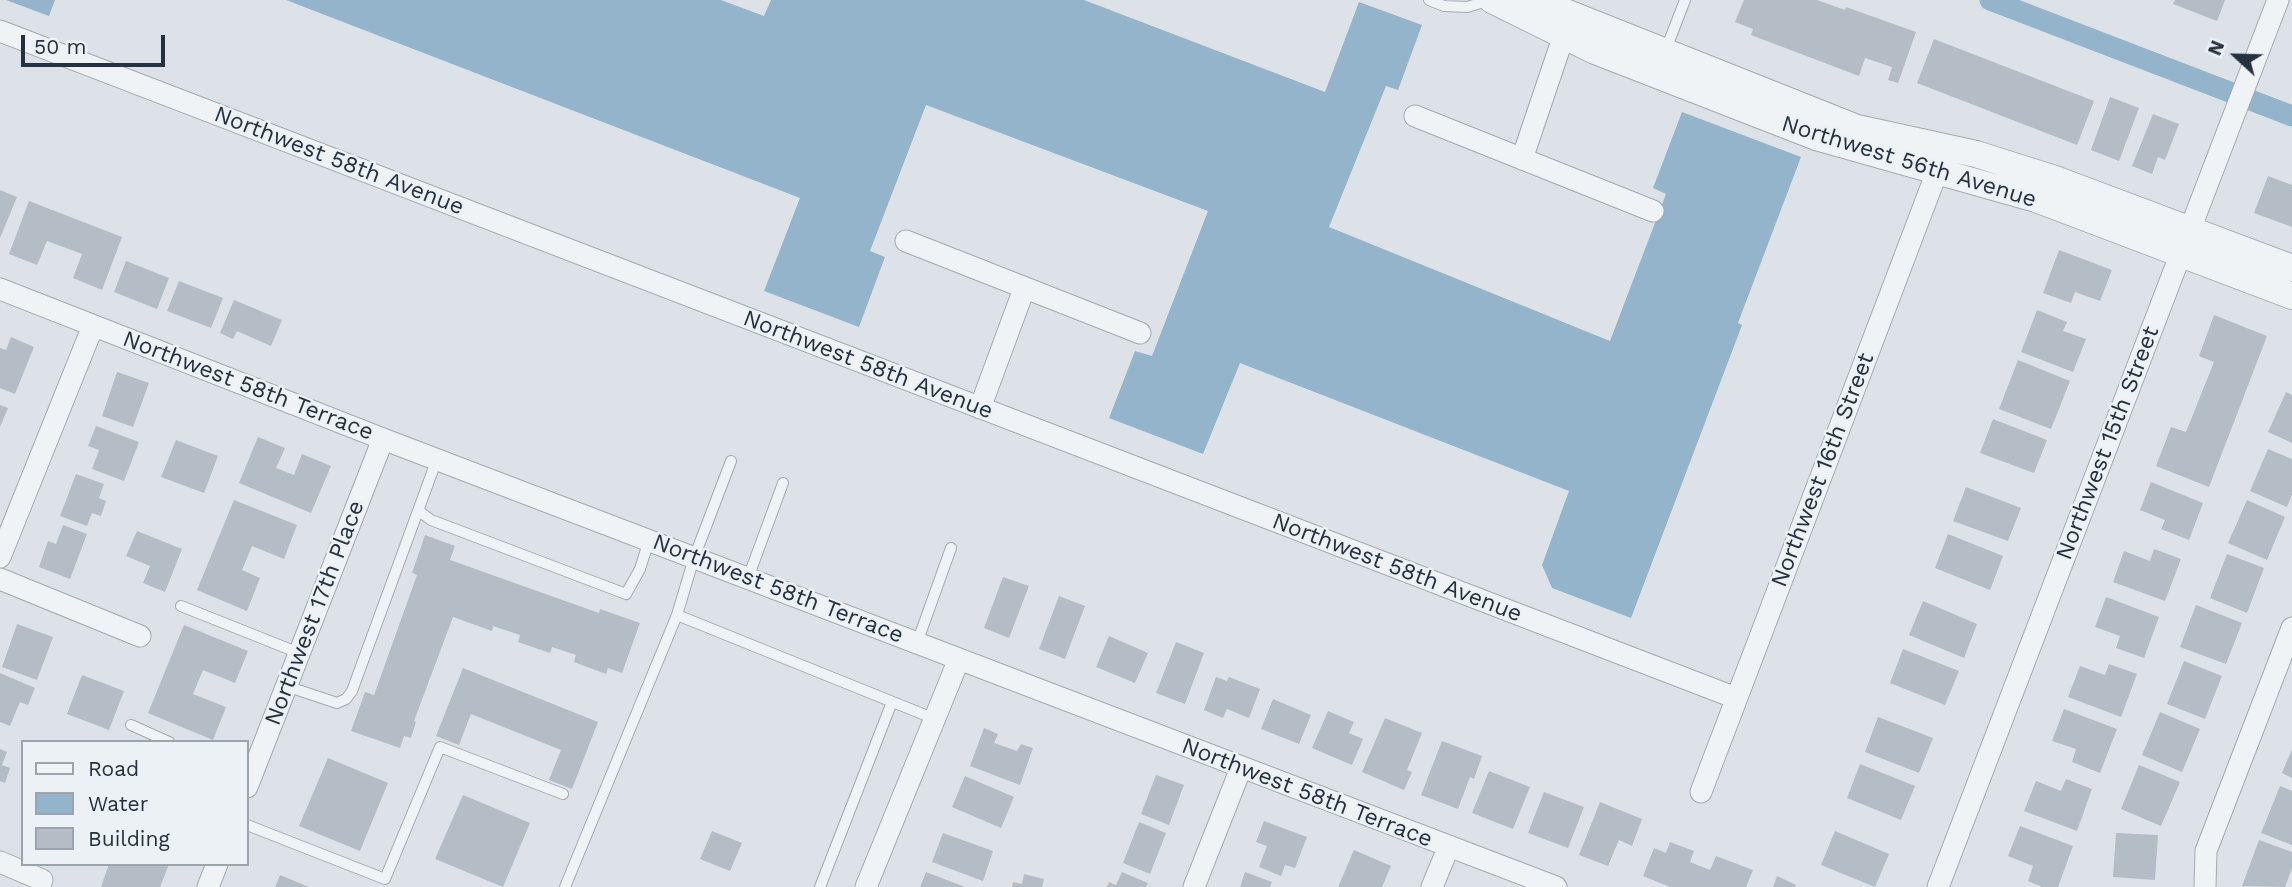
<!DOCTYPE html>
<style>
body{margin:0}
#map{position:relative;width:2292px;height:887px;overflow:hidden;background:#dde2e8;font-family:"Work Sans",sans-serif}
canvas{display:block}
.legend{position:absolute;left:21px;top:740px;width:228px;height:126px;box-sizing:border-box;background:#ecf1f6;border:2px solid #9ca4ad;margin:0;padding:9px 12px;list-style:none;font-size:21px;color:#253140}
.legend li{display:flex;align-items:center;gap:14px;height:35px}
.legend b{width:35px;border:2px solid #9ca4ad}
.north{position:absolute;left:2201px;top:21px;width:70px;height:70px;-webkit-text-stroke:5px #ecf1f6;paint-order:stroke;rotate:292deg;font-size:19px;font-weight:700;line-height:28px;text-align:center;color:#253140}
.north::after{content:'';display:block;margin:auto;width:24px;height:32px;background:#253140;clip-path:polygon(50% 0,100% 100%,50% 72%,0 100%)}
.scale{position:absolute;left:21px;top:35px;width:144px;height:32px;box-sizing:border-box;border:4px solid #253140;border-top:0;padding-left:9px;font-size:21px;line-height:24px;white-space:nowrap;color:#253140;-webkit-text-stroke:5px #ecf1f6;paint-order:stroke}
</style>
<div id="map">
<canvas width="2292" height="887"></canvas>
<ul class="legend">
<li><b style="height:9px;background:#f0f3f6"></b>Road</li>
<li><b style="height:19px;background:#94b4cc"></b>Water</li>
<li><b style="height:19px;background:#b4bcc5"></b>Building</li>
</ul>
<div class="north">N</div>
<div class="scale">50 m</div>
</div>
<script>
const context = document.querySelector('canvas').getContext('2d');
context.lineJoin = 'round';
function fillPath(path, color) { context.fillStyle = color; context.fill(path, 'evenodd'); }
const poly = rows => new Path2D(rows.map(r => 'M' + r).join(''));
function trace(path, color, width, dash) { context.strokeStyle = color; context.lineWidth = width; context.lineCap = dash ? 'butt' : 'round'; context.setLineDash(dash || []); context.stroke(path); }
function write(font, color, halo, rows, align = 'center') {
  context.font = font + ' "Work Sans",sans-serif'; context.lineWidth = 5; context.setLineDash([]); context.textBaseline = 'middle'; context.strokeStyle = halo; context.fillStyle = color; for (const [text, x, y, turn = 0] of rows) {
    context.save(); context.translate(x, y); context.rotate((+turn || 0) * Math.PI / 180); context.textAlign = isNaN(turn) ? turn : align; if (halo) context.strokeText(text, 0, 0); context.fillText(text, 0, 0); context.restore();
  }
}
const water = poly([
 [6,0,55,0,49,16],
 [286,0,721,0,764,16,771,0,1084,0,1325,92,1359,2,1422,25,1398,90,1386,86,1329,227,1610,341,1666,194,1653,188,1682,112,1801,157,1738,323,1742,325,1631,618,1552,588,1542,565,1569,491,1240,363,1203,454,1109,418,1135,351,1152,356,1208,211,926,105,870,251,885,257,859,327,764,291,800,198]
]);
const canal = poly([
 [1990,0,2292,116]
]);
const building = poly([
 [1744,0,1817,0,1845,10,1846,7,1916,32,1898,83,1888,80,1892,67,1865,58,1859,76,1751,35,1753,29,1735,22],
 [2175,0,2225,0,2217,21,2173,4],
 [1934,39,2094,101,2077,145,1917,83],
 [2110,97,2139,108,2119,161,2091,150],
 [2153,114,2179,124,2165,160,2158,157,2152,174,2132,166],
 [2268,176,2292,185,2292,227,2254,213],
 [0,190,17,197,0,238],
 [29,201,122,237,102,290,73,278,82,254,47,241,37,265,9,254],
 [2059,250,2112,270,2100,301,2075,292,2071,303,2043,293],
 [126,261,169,278,157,309,114,292],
 [179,281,223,298,211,328,167,311],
 [234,300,282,320,271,346,237,331,233,339,220,333],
 [2037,310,2067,322,2063,331,2086,339,2073,372,2021,352],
 [2214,315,2267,336,2209,487,2156,466,2171,427,2186,432,2214,362,2199,356],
 [11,337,34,347,15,394,0,388,0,348,6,350],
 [2018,360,2070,381,2051,429,1999,409],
 [117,372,149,383,133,427,102,416],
 [2286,392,2292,395,2292,443,2268,432],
 [0,405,8,408,0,427],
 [1993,419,2047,440,2034,473,1980,453],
 [96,426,139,442,124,481,92,469,99,450,88,446],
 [258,437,285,448,276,468,294,475,302,454,331,466,311,513,239,483],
 [176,440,218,456,204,493,161,477],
 [2268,449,2292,459,2292,495,2287,507,2250,491],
 [76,474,104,484,99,498,106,501,101,516,92,513,87,526,60,516],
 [2151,482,2203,503,2189,540,2161,529,2165,520,2140,510],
 [1966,487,2021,508,2008,541,1953,521],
 [234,500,297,525,284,559,252,546,242,570,260,578,247,611,197,590],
 [2247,500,2285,517,2267,560,2228,543],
 [63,525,87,534,70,579,39,567,48,541,56,544],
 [137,531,182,549,165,592,143,583,150,566,126,556],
 [1948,534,2003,556,1990,590,1935,568],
 [425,535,455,546,450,560,599,613,600,609,640,623,622,673,608,668,606,674,574,662,576,655,552,647,550,653,518,642,520,635,493,626,492,631,453,617,414,721,416,722,411,738,404,736,400,748,351,731,365,692,374,695,417,575,412,573],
 [2154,549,2181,559,2165,601,2113,582,2124,551,2150,561],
 [2227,554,2264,568,2247,613,2210,598],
 [1003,577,1029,586,1009,638,984,628],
 [1059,596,1085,606,1065,659,1039,649],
 [2106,597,2159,617,2144,658,2116,648,2120,636,2095,627],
 [1923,601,1977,624,1964,658,1909,635],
 [2196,605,2242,623,2226,664,2180,647],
 [17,624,53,637,37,680,2,667],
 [184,625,248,651,235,683,203,670,193,694,226,707,213,740,148,713],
 [1109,636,1148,653,1135,683,1096,667],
 [1176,642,1204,653,1185,704,1156,693],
 [1903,649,1959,671,1945,705,1890,683],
 [2184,661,2222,676,2205,719,2167,704],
 [2109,664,2137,674,2121,717,2068,697,2080,666,2105,675],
 [463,668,598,722,572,789,549,780,561,750,471,714,459,745,436,736],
 [0,673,35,688,28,705,20,702,10,726,0,722],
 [82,675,124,691,109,730,67,714],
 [1216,677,1227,681,1229,677,1260,689,1249,718,1227,709,1223,718,1204,710],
 [1273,699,1311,715,1299,744,1261,729],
 [2064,709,2117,729,2100,773,2072,762,2076,749,2052,741],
 [1328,711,1354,722,1349,733,1363,739,1352,765,1312,748],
 [2160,712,2200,729,2182,772,2142,755],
 [1878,717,1933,738,1919,773,1865,752],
 [1385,718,1422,733,1407,770,1412,772,1404,790,1362,772],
 [984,728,998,734,994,743,1017,751,1021,744,1033,748,1020,785,970,766],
 [1442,741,1482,756,1474,779,1470,777,1458,809,1421,795],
 [0,749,7,752,2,765,10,768,5,783,0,781],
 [2292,749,2292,778,2282,773],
 [328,758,388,783,360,851,299,826],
 [1860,764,1915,786,1901,820,1847,798],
 [2139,765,2180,782,2161,826,2121,809],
 [1489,771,1530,787,1513,829,1472,813],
 [1156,775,1184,785,1169,825,1141,814],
 [965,776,1014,797,1001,828,952,807],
 [2066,779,2092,789,2077,831,2024,811,2036,781,2061,791],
 [2280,786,2292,791,2292,845,2261,833],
 [1544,792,1584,807,1568,848,1528,833],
 [463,795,530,823,503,887,435,859],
 [1600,802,1642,819,1632,846,1619,840,1608,866,1579,855],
 [1264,821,1307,837,1295,868,1285,865,1281,876,1259,867,1267,846,1256,842],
 [1139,822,1166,833,1150,874,1123,863],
 [2020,826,2073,846,2058,887,2042,887,2028,881,2033,866,2008,856],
 [712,831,742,843,730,871,700,859],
 [1835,831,1889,854,1875,887,1821,865],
 [943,833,993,851,983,881,932,862],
 [2116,833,2158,835,2155,880,2113,877],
 [2259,840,2292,852,2292,868,2285,887,2242,886],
 [1670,842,1694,851,1690,862,1710,870,1716,856,1753,870,1746,887,1670,887,1643,876,1654,848,1666,853],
 [1354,850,1391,866,1382,887,1338,887],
 [109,864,169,864,160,887,101,887],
 [926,872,965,887,920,887],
 [1122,872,1148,883,1146,887,1107,887,1109,882,1116,885],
 [1245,872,1272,882,1270,887,1240,887],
 [1024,874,1044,879,1042,887,1012,887,1013,882,1022,884],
 [280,875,309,887,275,887],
 [1777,876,1796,885,1795,887,1773,887]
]);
const service = poly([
 [1429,0,1444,6,1467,7,1491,0],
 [1665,52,1685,0],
 [419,511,431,520,626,594,640,569,649,540],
 [748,578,783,483],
 [181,606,299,653],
 [677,615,694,558,731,461],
 [917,643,951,548],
 [286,686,337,703,346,699,352,691,437,459],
 [131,725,169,742],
 [247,825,385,879,440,747,563,794],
 [565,887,677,615,935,719],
 [820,887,892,702]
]);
const minor = poly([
 [0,31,1736,698],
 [1415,116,1653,211],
 [1522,159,1568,23],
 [906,241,1140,333],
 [0,289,383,439,1556,887],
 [980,408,1024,289],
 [0,557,93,326],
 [0,579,140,636],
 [247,787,383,439],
 [1701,792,1943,156],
 [0,862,42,880],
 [208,887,217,864],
 [866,887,959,659],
 [1194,887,1241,768],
 [1432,887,1449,846],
 [1938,887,2278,0],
 [2205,887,2206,851,2292,628]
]);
const tertiary = poly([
 [1492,0,1595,51,1816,137,2036,199,2292,296],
 [1535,0,1857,128,1976,154,2055,179,2292,268]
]);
const streetNames = [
 ["Northwest 58th Avenue",339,161,21],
 ["Northwest 56th Avenue",1909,162,17],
 ["Northwest 58th Avenue",868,365,21],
 ["Northwest 58th Terrace",248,386,21],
 ["Northwest 15th Street",2108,443,-69],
 ["Northwest 16th Street",1823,470,-69],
 ["Northwest 58th Avenue",1397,568,21],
 ["Northwest 58th Terrace",778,589,21],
 ["Northwest 17th Place",315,613,-69],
 ["Northwest 58th Terrace",1307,793,21]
];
fillPath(water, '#94b4cc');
trace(canal, '#94b4cc', 21);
fillPath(building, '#b4bcc5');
trace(service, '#a2a9b2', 12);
trace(minor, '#a2a9b2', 23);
trace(tertiary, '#a2a9b2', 28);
trace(service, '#f0f3f6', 10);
trace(minor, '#f0f3f6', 21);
trace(tertiary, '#f0f3f6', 26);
write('23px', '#253140', '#ecf1f6', streetNames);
</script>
